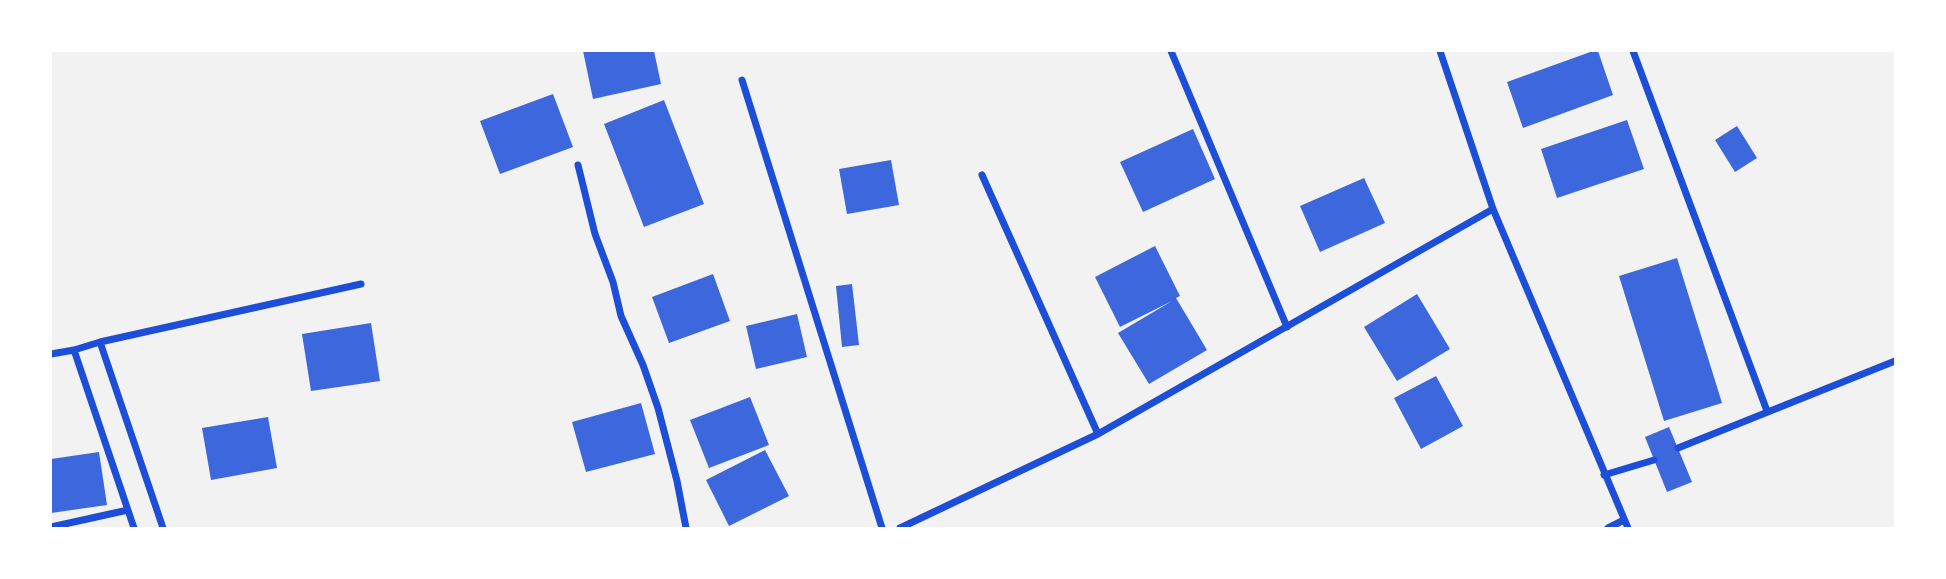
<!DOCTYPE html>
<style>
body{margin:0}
#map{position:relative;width:1946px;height:579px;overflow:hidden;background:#f2f2f2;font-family:Commissioner,sans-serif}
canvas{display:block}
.frame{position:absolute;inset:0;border:52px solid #fff;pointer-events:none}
</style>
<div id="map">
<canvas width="1946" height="579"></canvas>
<div class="frame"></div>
</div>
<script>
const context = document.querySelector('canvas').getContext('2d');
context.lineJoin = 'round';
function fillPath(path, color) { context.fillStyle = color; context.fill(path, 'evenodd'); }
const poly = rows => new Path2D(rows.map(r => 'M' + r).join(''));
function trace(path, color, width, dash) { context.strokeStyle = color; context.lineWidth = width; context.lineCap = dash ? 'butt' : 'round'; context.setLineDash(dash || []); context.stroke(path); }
const building = poly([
 [583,51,654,51,661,84,593,99],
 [1593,51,1598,51,1613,95,1523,128,1507,82],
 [553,94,573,147,500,174,480,121],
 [664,100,704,204,644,227,604,124],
 [1627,120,1644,169,1557,198,1541,149],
 [1737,126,1757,158,1735,172,1715,140],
 [1193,129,1215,179,1143,212,1120,162],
 [891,160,899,205,847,214,839,169],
 [1364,178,1385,223,1320,252,1300,206],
 [1155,246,1180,296,1176,298,1207,350,1149,384,1118,333,1172,301,1120,327,1095,277],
 [1677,258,1722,403,1664,421,1619,276],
 [713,274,730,321,669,343,652,297],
 [852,284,859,345,842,347,836,286],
 [1417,294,1450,349,1397,381,1364,327],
 [797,314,807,357,756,369,746,326],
 [371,323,380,381,311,391,302,334],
 [1436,376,1463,426,1421,449,1394,398],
 [750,397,769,445,709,468,690,420],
 [641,403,655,454,586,472,572,422],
 [268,417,277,468,211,480,202,428],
 [1669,427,1692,482,1667,492,1645,437],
 [765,450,789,496,729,526,706,480],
 [99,452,107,505,51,513,51,459]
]);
const minor = poly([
 [1171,51,1287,327],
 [1440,51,1493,209],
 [1633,51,1767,411],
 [742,80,882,528],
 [578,165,595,234,613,282,621,316,643,365,658,408,677,481,686,528],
 [982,175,1098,434],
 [100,342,163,528],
 [74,350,134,528],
 [51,354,74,350,100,342,361,284],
 [1678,448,1895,361],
 [1604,475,1654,460],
 [51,527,128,510],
 [900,528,1098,434,1493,209,1628,528],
 [1608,528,1624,520]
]);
fillPath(building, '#3d67dc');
trace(minor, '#1d4ed8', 7);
</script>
